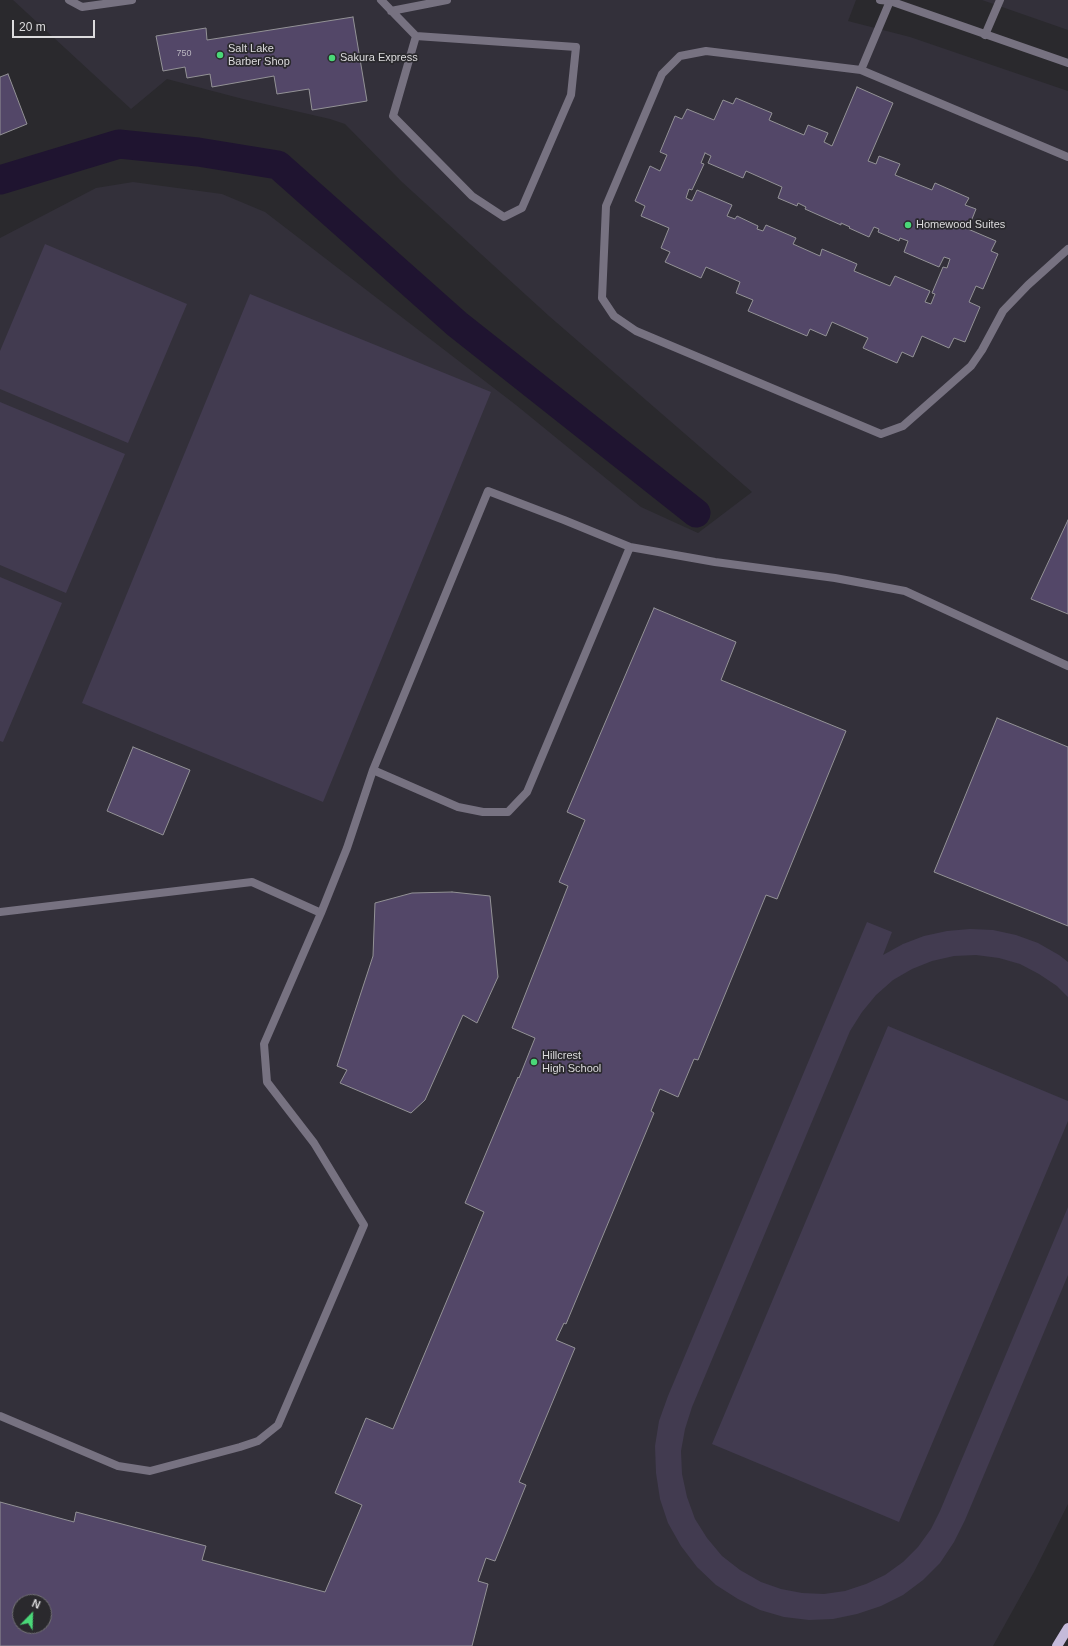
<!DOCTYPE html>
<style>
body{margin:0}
#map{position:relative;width:1068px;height:1646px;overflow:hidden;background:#2a292d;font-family:Helvetica,sans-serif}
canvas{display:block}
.north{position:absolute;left:12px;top:1594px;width:40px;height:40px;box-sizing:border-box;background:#2a292d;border:1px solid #717073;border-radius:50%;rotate:23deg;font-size:11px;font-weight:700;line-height:16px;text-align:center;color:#dcdbdd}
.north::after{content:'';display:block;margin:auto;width:14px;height:18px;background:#4ad778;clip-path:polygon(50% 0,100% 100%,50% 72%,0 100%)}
.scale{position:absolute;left:12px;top:20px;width:83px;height:18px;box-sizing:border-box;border:2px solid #dcdbdd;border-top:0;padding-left:5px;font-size:12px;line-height:14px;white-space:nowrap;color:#dcdbdd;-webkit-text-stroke:3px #2a292d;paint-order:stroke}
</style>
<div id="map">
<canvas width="1068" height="1646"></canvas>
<div class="north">N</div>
<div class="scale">20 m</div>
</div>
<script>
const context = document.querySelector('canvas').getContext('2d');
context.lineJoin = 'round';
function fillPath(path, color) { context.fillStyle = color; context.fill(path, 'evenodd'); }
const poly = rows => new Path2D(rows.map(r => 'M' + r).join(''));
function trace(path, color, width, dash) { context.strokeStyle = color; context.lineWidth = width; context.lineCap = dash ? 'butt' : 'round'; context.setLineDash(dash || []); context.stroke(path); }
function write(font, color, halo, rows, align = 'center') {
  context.font = font + ' Helvetica,sans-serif'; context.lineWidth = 3.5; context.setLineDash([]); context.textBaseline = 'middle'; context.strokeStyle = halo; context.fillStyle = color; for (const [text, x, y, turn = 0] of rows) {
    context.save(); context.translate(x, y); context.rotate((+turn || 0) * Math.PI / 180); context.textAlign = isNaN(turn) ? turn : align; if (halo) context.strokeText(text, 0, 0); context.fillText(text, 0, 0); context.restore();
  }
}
const built = poly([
 [13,0,856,0,848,21,910,37,1068,91,1068,1504,1034,1572,993,1646,0,1646,0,238,96,188,133,182,222,194,265,212,516,405,641,507,698,533,752,492,549,316,402,182,345,124,330,119,243,99,167,79,131,109],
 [20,1602,44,1602,44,1626,20,1626],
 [982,0,1068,0,1068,30]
]);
const green = poly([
 [45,244,187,304,128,443,0,389,0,351],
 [250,294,491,392,323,802,82,703],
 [0,402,125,454,66,593,0,565],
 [0,577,62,603,3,742,0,741],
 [867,922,892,932,883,955,903,944,924,936,947,931,970,929,993,930,1016,935,1038,943,1059,955,1068,962,1068,997,1057,986,1039,974,1020,964,999,958,976,955,954,956,932,961,912,969,893,980,876,995,862,1012,850,1031,692,1407,685,1429,681,1451,682,1474,687,1497,695,1519,707,1538,722,1556,740,1570,761,1582,781,1589,802,1593,824,1594,845,1591,866,1584,885,1575,903,1562,918,1547,931,1529,940,1511,1068,1207,1068,1275,965,1520,954,1542,940,1563,923,1580,903,1595,881,1606,857,1614,833,1619,809,1620,784,1617,760,1610,738,1599,716,1585,697,1567,681,1546,668,1523,660,1499,656,1473,655,1446,659,1421,668,1396],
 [888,1026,1068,1101,1068,1121,899,1522,712,1444]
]);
const canal = poly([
 [0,180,119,144,198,152,278,165,457,324,696,513]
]);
const building = poly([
 [353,17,367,101,312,110,309,89,277,94,274,76,212,87,210,74,187,78,185,67,163,71,156,36,206,28,207,40,353,17],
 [8,74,27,124,0,135,0,77,8,74],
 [857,87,893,103,868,161,876,164,879,156,900,164,895,175,932,190,935,183,969,198,965,205,976,209,968,229,996,241,991,251,998,254,983,289,976,286,969,302,980,307,965,342,954,338,949,348,922,336,913,357,902,352,897,363,863,348,868,338,832,322,826,336,810,329,807,336,748,311,753,300,736,293,740,282,706,267,701,278,665,262,670,252,661,248,669,228,641,216,645,206,635,201,650,166,660,171,667,155,660,152,675,116,682,119,687,109,714,120,723,100,733,104,736,98,772,113,769,120,804,135,808,125,828,133,824,142,832,146,857,87],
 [705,153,711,156,708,163,743,178,746,171,782,187,778,198,797,206,798,203,806,207,805,209,841,225,841,223,850,227,849,228,869,237,874,227,879,229,878,232,899,241,900,238,908,241,904,252,939,267,944,257,950,259,947,268,943,267,932,293,935,294,931,304,925,302,930,291,895,276,890,286,854,271,857,264,822,249,820,256,793,244,796,238,766,225,763,231,757,229,758,226,737,216,735,219,727,216,732,205,697,190,692,201,686,198,689,189,692,190,704,164,701,163,705,153],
 [1068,520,1068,614,1031,599,1068,520],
 [654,608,736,642,721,680,846,731,777,899,766,895,698,1060,694,1059,678,1097,660,1089,651,1111,654,1113,566,1324,564,1323,556,1340,575,1348,519,1482,526,1485,495,1561,486,1558,478,1581,488,1584,472,1646,0,1646,0,1502,74,1522,76,1512,206,1546,202,1560,325,1592,362,1505,335,1493,366,1418,393,1429,484,1212,465,1203,518,1077,519,1078,535,1038,512,1028,568,886,559,882,585,820,567,812,654,608],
 [20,1602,44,1602,44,1626,20,1626,20,1602],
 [997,718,1068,747,1068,926,934,872,997,718],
 [133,747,190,770,163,835,107,811,133,747],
 [452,892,490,896,498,977,477,1023,463,1015,425,1100,411,1113,340,1083,347,1070,337,1066,373,956,375,903,412,893,452,892]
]);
const lane = poly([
 [69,0,82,7,132,0],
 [381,0,416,36,576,47,571,95,522,208,504,217,472,196,393,116,416,36],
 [890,1,861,70,706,51,680,56,662,74,606,206,602,298,614,316,636,331,881,434,903,426,971,366,982,350,1003,311,1028,285,1068,249],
 [391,11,447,0],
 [985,35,1000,0],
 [861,70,1068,157],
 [630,547,527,792,508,812,483,812,458,807,373,770,488,491,564,520,630,547,715,562,835,578,905,591,1068,666],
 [0,912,252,882,321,913,264,1044,267,1082,314,1143,364,1225,278,1425,258,1441,240,1447,150,1471,118,1466,0,1416],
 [321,913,347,848,373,770]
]);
const street = poly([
 [880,0,890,1,1068,63]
]);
const primary = poly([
 [1057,1646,1068,1628]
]);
const markers = [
 [220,55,4,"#4ad778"],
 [332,58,4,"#4ad778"],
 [908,225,4,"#4ad778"],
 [534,1062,4,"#4ad778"]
];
const numberNames = [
 ["750",184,54]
];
const poiNames = [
 ["Salt Lake",228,49],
 ["Barber Shop",228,62],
 ["Sakura Express",340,58],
 ["Homewood Suites",916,225],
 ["Hillcrest",542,1056],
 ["High School",542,1069]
];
fillPath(built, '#33303a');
fillPath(green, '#423b50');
trace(canal, '#1f1430', 29);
fillPath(building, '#534768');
trace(building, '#939296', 1);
trace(lane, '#777281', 8);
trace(street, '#777281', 8);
trace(primary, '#c5bada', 10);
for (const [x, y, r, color] of markers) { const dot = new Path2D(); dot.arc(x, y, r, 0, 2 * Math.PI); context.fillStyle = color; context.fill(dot); trace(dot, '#2a292d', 1.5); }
write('9px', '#bab6c0', null, numberNames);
write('11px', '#dcdbdd', '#2a292d', poiNames, 'left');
</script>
